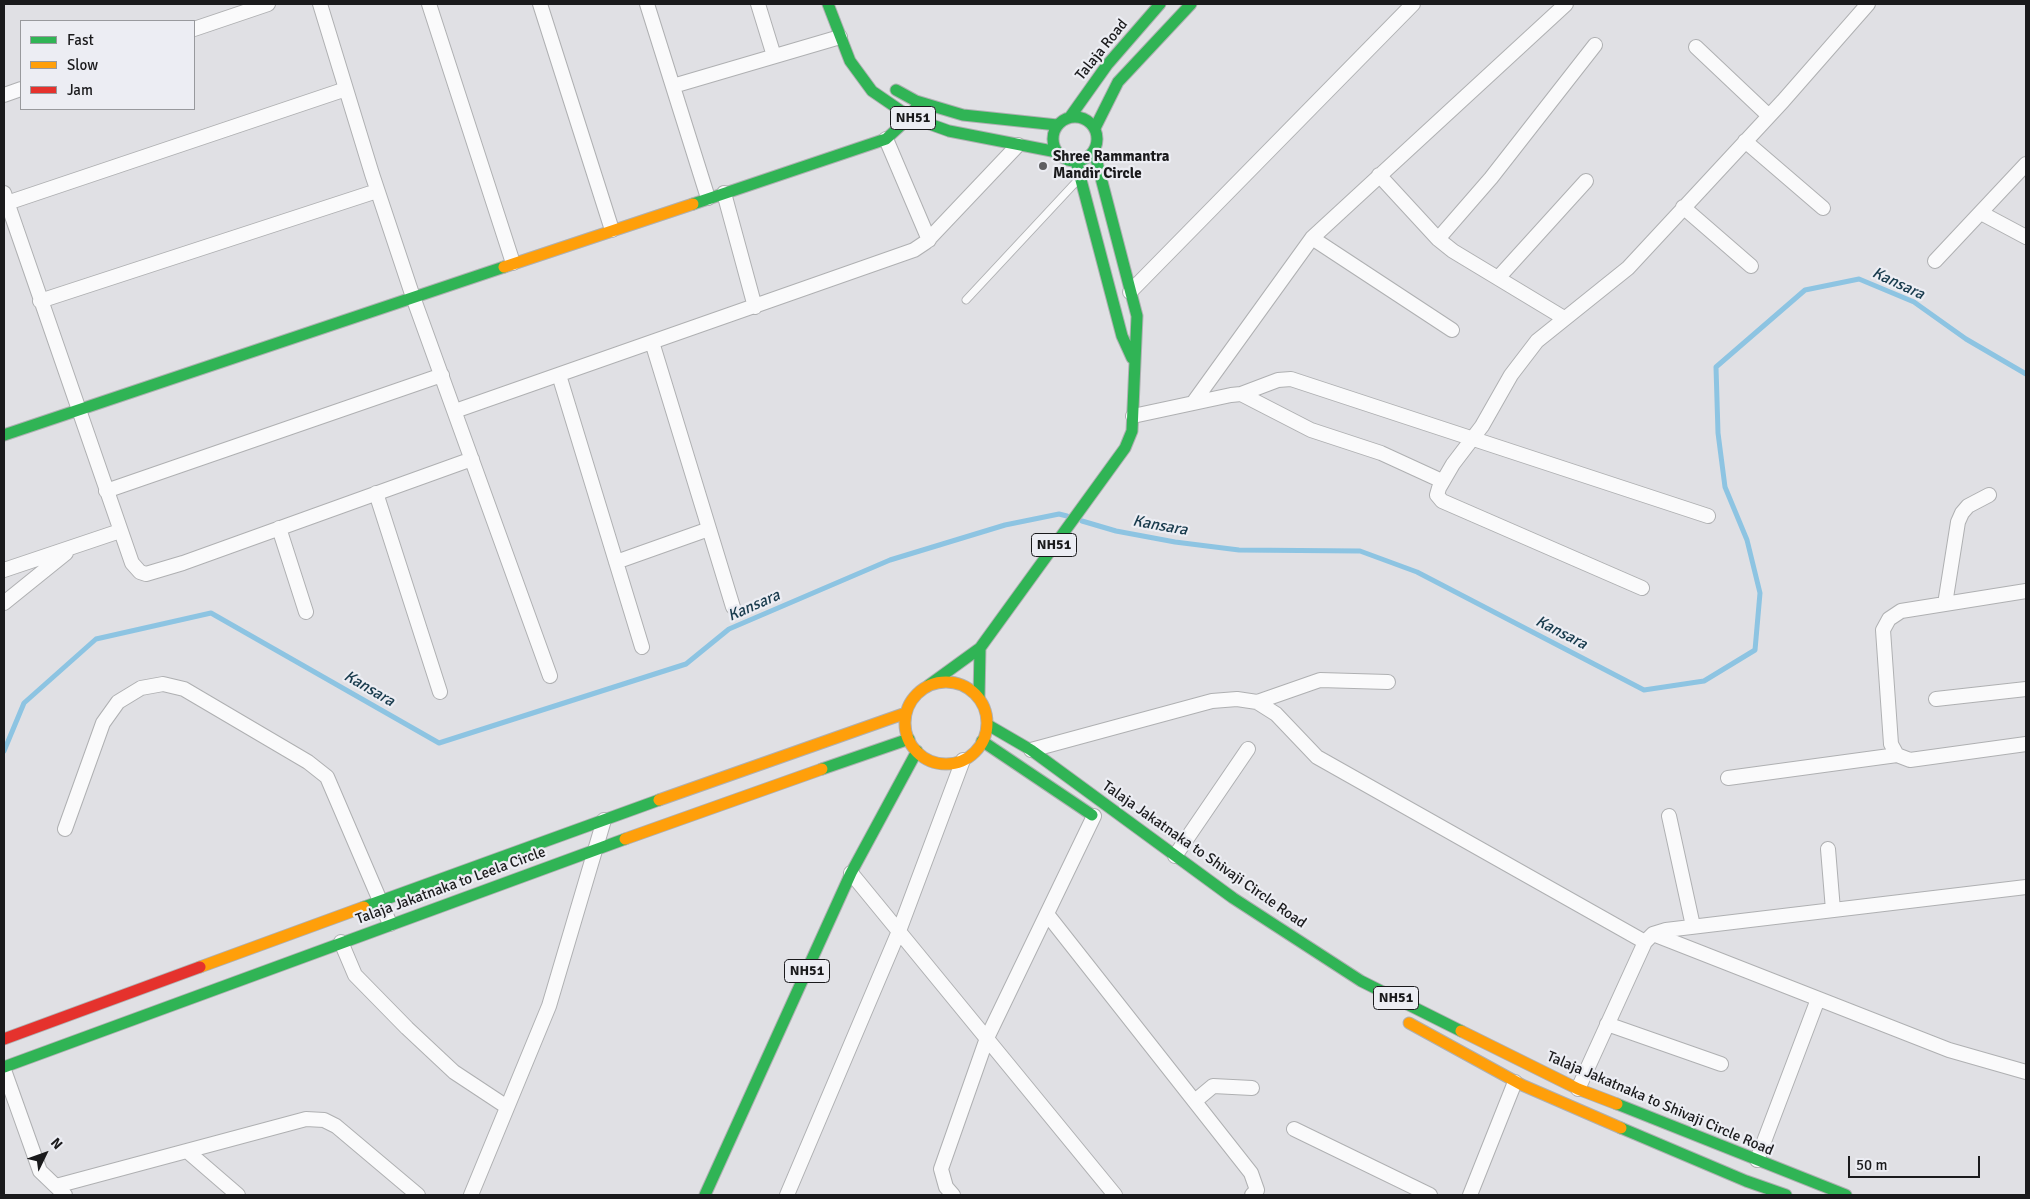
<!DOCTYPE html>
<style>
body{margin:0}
#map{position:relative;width:2030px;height:1199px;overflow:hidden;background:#e0e0e4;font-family:Signika,sans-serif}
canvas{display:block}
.frame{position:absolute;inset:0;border:5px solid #1a1a1c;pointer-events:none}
.legend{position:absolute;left:20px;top:20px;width:175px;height:90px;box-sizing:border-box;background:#ecedf3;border:1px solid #98999d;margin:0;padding:6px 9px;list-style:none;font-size:15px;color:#1a1a1c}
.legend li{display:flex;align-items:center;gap:10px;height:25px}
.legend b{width:25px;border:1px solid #98999d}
.north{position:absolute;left:20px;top:1129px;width:50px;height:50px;-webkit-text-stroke:4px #ecedf3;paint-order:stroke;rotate:48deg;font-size:14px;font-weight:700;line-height:20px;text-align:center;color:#1a1a1c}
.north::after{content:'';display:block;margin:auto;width:18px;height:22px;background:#1a1a1c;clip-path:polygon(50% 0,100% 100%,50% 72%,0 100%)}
.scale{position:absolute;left:1848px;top:1156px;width:132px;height:22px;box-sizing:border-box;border:2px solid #1a1a1c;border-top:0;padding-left:6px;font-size:15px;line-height:18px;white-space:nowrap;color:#1a1a1c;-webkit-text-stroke:4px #ecedf3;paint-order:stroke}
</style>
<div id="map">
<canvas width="2030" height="1199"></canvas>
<div class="frame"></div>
<ul class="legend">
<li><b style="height:6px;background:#30b455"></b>Fast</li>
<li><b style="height:6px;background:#ff9f0a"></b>Slow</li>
<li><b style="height:6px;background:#e5322d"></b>Jam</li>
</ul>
<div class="north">N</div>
<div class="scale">50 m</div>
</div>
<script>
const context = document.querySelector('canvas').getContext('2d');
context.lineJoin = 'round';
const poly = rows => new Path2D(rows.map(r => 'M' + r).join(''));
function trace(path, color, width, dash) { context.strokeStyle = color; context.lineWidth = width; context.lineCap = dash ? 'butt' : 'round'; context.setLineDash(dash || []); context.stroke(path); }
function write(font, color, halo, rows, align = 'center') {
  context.font = font + ' Signika,sans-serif'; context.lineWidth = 4.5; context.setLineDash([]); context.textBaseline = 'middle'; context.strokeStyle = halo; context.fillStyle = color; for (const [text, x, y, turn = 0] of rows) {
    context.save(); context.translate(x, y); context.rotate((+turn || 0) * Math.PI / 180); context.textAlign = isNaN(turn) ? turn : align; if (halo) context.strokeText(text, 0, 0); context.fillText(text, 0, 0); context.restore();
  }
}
const stream = poly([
 [1082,521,1116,531,1175,542,1239,550,1360,551,1417,572,1644,690,1704,681,1755,650,1760,593,1747,540,1725,487,1718,433,1716,367,1805,290,1859,279,1914,302,1966,339,2026,374],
 [4,751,24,703,96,639,211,613,439,743,686,664,729,629,890,560,1005,525,1059,514,1067,516]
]);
const lane = poly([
 [966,300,1076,182]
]);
const street = poly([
 [320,4,372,174,413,297,550,676],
 [429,4,513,263],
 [540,4,612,230],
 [647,4,708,198],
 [758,4,774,56],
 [194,29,268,4],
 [1696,47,1769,116],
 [673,86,840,37],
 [4,95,21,89],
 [886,139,929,240],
 [1745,141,1823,208],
 [1379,175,1438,239,1453,251,1564,318],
 [4,193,132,563,140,572,146,574,183,563,472,459],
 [724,193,755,307],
 [7,203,346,89],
 [1683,207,1751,266],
 [1981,213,2026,237],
 [1312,238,1452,330],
 [1438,239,1491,178,1595,45],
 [1935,261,2026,164],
 [1498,278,1586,181],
 [1130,292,1413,4],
 [40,301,377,191],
 [652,342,733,607],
 [559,375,642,647],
 [1241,394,1278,380,1291,379,1708,516],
 [1193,403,1312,238,1566,4],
 [455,411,914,250,926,242,1018,145],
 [1133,416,1231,395,1241,394,1311,430,1381,453,1442,481],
 [106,491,442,375],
 [376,493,440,692],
 [279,528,306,612],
 [616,562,709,529],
 [4,570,120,531],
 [1642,588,1442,501,1437,495,1439,488,1453,464,1482,426,1511,375,1537,341,1628,268,1783,101,1868,4],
 [2026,591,1901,611,1889,619,1883,630,1891,744,1897,755,1910,760,2026,744],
 [4,603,66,553],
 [1945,604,1958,522,1962,513,1968,506,1989,495],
 [1936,699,2026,689],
 [1257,702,1320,680,1388,682],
 [1031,750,1212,701,1237,699,1257,702,1276,714,1317,757,1645,942],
 [1728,778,1897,755],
 [1669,816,1693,926],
 [65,829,103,723,118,702,141,688,163,684,184,689,308,762,327,777,390,924],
 [1828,849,1833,910],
 [1175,856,1248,749],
 [851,873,1115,1195],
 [1047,914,1251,1173,1257,1190,1252,1195],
 [1653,934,1949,1050,2026,1072],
 [341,942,355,975,407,1028,454,1072,507,1107],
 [1607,1024,1721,1064],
 [4,1070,40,1171,65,1195],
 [1578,1089,1645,942,1653,934,1666,930,2026,887],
 [1195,1101,1213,1086,1252,1088],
 [1294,1129,1430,1195],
 [187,1151,238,1195],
 [1757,1160,1818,999],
 [56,1186,306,1119,324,1120,336,1126,418,1195],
 [471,1195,549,1006,604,820],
 [787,1195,899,931,963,760],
 [953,1195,946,1187,941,1169,987,1038,1094,816],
 [1470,1195,1515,1082]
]);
const fast = poly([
 [828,4,850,61,872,91,910,117,949,131,1057,152],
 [896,90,916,101,963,115,1057,125],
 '1053 139a22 22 0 1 1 44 0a22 22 0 1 1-44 0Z',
 [1070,117,1107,65,1160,4],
 [1095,128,1118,82,1191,4],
 [1076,161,1122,336,1132,358],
 [693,204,886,139,910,117,918,104],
 [4,435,504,267],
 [929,685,980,648,1125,448,1132,431,1137,316,1094,151],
 [979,698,980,648],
 [988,725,1031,750,1233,898,1361,981,1461,1031],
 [982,741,1092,815],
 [822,769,909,739],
 [364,907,659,800],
 [4,1067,625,839],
 [1617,1104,1846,1195],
 [1621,1128,1746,1181,1786,1195],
 [705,1195,851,873,917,751]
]);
const slow = poly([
 [504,267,693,204],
 '905 723a41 41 0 1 1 82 0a41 41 0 1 1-82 0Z',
 [659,800,906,713],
 [625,839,822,769],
 [200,967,364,907],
 [1409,1023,1522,1085,1621,1128],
 [1461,1031,1578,1089,1617,1104]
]);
const jam = poly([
 [4,1039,200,967]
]);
const markers = [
 [1043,166,5,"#5f5f62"]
];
const shields = [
 [913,118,45],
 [1054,545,45],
 [807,971,45],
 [1396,998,45]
];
const shieldNames = [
 ["NH51",913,118],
 ["NH51",1054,545],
 ["NH51",807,971],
 ["NH51",1396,998]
];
const streetNames = [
 ["Talaja Road",1102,50,-51],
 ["Talaja Jakatnaka to Shivaji Circle Road",1204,855,35],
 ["Talaja Jakatnaka to Leela Circle",451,886,-20],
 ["Talaja Jakatnaka to Shivaji Circle Road",1660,1104,23]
];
const poiNames = [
 ["Shree Rammantra",1053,157],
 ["Mandir Circle",1053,174]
];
const waterNames = [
 ["Kansara",1898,284,25],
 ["Kansara",1160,526,10],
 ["Kansara",754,606,-24],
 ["Kansara",1561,633,27],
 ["Kansara",369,689,30]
];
trace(stream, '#8dc4e2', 5);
trace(lane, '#afb0b2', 9);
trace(street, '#afb0b2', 16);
trace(fast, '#afb0b2', 13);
trace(slow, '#afb0b2', 13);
trace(jam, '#afb0b2', 13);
trace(lane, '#fafafb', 7);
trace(street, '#fafafb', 14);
trace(fast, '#30b455', 11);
trace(slow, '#ff9f0a', 11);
trace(jam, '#e5322d', 11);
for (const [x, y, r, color] of markers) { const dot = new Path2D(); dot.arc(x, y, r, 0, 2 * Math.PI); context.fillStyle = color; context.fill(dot); trace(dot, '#ecedf3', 2); }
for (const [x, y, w] of shields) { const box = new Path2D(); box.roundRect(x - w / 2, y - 11.5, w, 23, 4); context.fillStyle = '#ecedf3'; context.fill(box); trace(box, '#1a1a1c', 1); }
write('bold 14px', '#1a1a1c', null, shieldNames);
write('15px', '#1a1a1c', '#ecedf3', streetNames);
write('bold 15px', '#1a1a1c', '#ecedf3', poiNames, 'left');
write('italic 16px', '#173a4c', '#ecedf3', waterNames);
</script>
